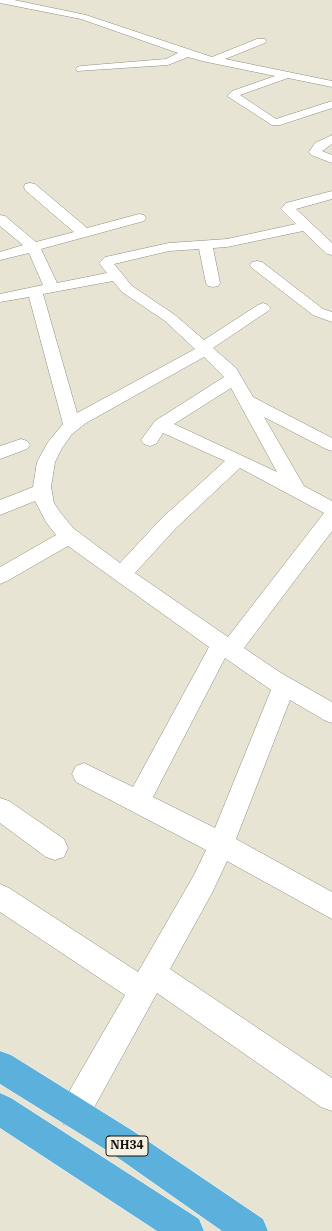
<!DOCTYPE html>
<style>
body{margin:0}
canvas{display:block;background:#e7e4d3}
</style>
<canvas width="332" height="1231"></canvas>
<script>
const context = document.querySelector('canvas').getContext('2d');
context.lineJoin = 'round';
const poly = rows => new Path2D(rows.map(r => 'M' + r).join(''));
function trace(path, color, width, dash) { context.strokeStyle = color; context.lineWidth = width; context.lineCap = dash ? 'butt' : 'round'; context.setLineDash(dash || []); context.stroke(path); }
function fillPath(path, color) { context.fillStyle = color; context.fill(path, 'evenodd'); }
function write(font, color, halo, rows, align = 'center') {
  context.font = font + ' "IBM Plex Serif",serif'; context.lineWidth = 4; context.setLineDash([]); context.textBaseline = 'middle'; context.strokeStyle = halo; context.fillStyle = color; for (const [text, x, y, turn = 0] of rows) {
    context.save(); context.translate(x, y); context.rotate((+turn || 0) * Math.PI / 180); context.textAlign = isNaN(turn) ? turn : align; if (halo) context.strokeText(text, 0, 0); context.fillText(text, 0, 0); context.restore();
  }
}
const minor = poly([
 [0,0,14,0,86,15,212,57,257,39,265,39,266,41,265,43,225,59,332,81,332,87,288,78,240,95,276,119,332,101,332,108,280,125,272,125,227,96,232,91,275,76,202,61,188,57,168,65,77,71,76,69,77,67,81,66,166,59,178,53,81,19,0,3,0,0],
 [332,135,332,144,322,151,332,155,332,163,311,155,309,152,315,143,332,135],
 [30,183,35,184,87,228,139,214,144,215,146,218,144,221,41,249,57,283,107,273,99,263,105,257,110,256,169,243,227,239,296,224,281,209,286,203,332,191,332,199,296,209,332,243,332,255,327,254,303,231,227,247,213,248,220,283,218,286,213,287,208,286,206,283,199,249,169,251,114,264,132,286,175,315,204,340,258,305,263,303,268,305,271,308,268,311,213,348,236,368,253,397,332,438,332,451,326,449,264,417,304,486,332,501,332,531,244,648,281,673,332,702,332,723,324,720,290,700,236,839,332,892,332,919,227,861,212,893,170,969,332,1078,332,1111,321,1107,157,993,85,1124,74,1128,63,1124,59,1113,63,1102,125,995,0,912,0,884,9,888,138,972,194,875,206,850,76,782,72,774,76,766,84,763,133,787,209,647,68,546,7,581,0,584,0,567,56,535,46,522,35,501,0,515,0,500,33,487,37,462,48,442,63,424,29,297,0,302,0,294,43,285,29,253,0,260,0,252,23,245,0,226,0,215,5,216,36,242,74,232,25,190,24,187,25,184,30,183],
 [113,281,122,292,165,321,195,349,77,413,43,294,113,281],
 [204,357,224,377,155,421,141,440,144,444,150,446,156,444,163,433,225,461,162,518,120,563,73,528,60,512,54,503,51,487,55,462,62,448,72,434,86,423,204,357],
 [231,388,277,472,174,424,231,388],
 [240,468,324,513,228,637,135,573,176,528,240,468],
 [225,658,271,690,215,828,153,797,225,658],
 [257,261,262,262,323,309,332,312,332,322,313,315,252,268,250,265,252,262,257,261],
 [21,439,27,441,30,445,27,449,0,459,0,446,21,439],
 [0,798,9,801,64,839,68,848,64,857,55,860,46,857,0,823,0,798]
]);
const highway = poly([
 [0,1051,11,1055,133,1131,263,1219,268,1231,222,1231,111,1153,0,1084,0,1051],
 [0,1093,11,1098,199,1219,204,1231,157,1231,0,1128,0,1093]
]);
const shields = [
 [127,1146,42]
];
const shieldNames = [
 ["NH34",127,1146]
];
trace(minor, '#8f8d7d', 1);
trace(highway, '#fff', 1);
fillPath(minor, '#fff');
fillPath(highway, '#5bb1dc');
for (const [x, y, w] of shields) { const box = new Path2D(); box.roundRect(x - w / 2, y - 10, w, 20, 3); context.fillStyle = '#f4f1e0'; context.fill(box); trace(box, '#13120c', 1); }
write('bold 12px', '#13120c', null, shieldNames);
</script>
